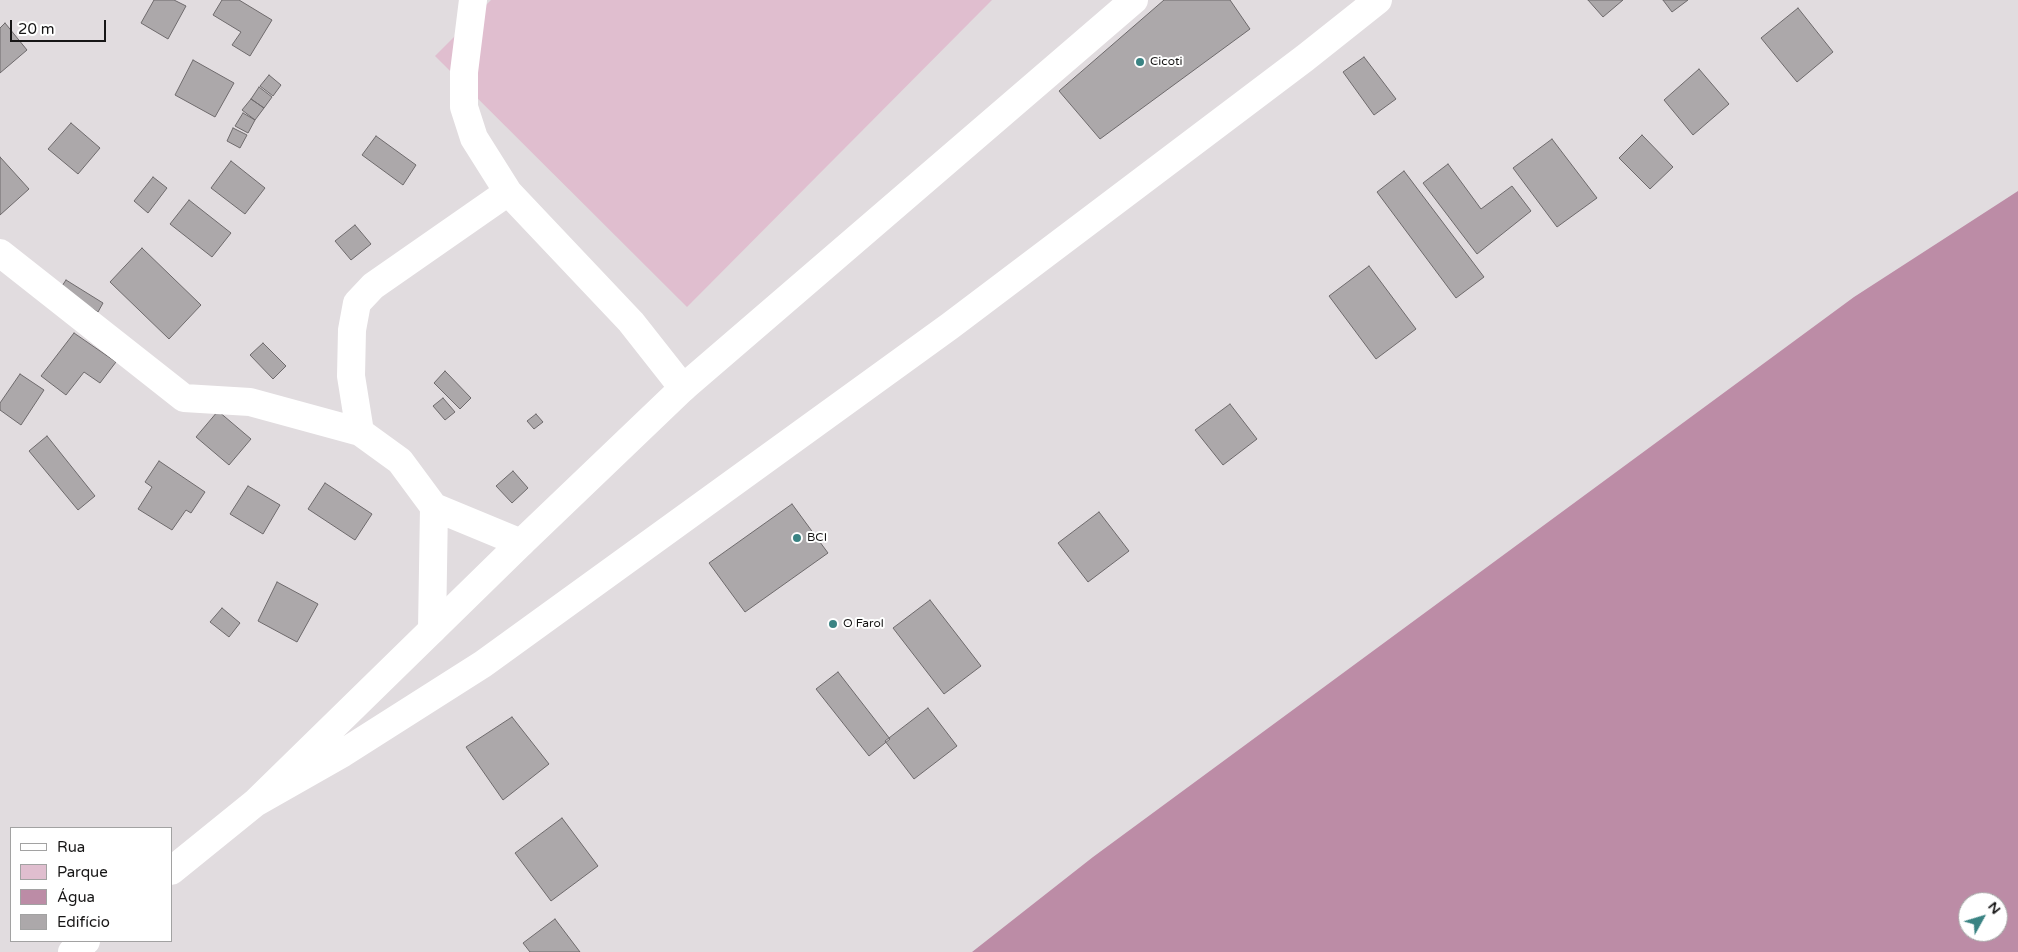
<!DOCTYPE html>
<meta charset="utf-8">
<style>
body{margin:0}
#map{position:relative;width:2018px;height:952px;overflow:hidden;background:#e1dcdf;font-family:"Varela Round",sans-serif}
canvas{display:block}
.legend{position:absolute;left:10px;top:827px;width:162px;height:115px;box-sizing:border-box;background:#fff;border:1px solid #a2a2a2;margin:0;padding:6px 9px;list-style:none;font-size:15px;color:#171616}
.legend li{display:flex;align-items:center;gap:10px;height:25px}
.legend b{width:25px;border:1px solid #a2a2a2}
.north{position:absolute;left:1958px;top:892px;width:50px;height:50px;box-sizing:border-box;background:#fff;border:1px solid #a2a2a2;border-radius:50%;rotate:51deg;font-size:14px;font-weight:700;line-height:20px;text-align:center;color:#171616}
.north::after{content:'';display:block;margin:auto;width:18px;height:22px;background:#3a8383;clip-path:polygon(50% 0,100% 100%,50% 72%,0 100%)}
.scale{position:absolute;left:10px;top:20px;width:96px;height:22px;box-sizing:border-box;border:2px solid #171616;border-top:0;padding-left:6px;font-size:15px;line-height:18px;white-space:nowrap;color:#171616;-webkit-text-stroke:4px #fff;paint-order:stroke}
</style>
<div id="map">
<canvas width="2018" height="952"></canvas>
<ul class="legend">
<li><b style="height:6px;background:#fff"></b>Rua</li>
<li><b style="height:14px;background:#e0becf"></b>Parque</li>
<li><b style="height:14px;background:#bc8ca6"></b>Água</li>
<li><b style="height:14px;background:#aca8aa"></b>Edifício</li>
</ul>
<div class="north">N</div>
<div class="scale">20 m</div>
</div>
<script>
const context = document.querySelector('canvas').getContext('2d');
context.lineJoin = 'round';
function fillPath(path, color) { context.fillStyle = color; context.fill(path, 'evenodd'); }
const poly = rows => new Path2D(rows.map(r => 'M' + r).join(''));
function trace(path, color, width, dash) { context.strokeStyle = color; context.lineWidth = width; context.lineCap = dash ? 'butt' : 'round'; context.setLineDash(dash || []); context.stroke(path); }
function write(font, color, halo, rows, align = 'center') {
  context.font = font + ' "Varela Round",sans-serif'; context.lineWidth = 4; context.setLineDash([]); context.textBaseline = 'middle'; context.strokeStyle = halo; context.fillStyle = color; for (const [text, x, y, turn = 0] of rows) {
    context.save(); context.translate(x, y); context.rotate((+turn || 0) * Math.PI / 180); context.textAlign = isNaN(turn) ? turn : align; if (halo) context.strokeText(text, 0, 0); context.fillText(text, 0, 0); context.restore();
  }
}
const green = poly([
 [491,0,992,0,687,307,435,56]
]);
const water = poly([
 [2018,191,2018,952,972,952,1093,857,1854,297],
 [1968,902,1998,902,1998,932,1968,932]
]);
const building = poly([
 [154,0,174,0,186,6,168,39,141,23,154,0],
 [222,0,239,0,272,20,250,56,232,45,241,32,213,15,222,0],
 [1164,0,1230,0,1250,29,1100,139,1059,91,1164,0],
 [1588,0,1623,0,1603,17,1588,0],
 [1663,0,1688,0,1672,12,1663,0],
 [1798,8,1833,52,1797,82,1761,38,1798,8],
 [5,23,27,50,0,73,0,28,5,23],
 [1364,57,1396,99,1374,115,1343,72,1364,57],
 [193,60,234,83,215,117,175,95,193,60],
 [1699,69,1729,104,1693,135,1664,100,1699,69],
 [269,75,281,85,273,96,260,86,269,75],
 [259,87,272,97,264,108,251,99,259,87],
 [251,99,264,108,255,120,242,110,251,99],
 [243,113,255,120,248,133,235,126,243,113],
 [71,123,100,148,78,174,48,149,71,123],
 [233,128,247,135,240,148,227,141,233,128],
 [1642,135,1673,167,1650,189,1619,158,1642,135],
 [376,136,416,165,403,185,362,155,376,136],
 [1552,139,1597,198,1557,227,1513,168,1552,139],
 [0,157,29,189,0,215,0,157],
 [231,161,265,188,245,214,211,188,231,161],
 [1448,164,1481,209,1512,186,1531,211,1477,254,1423,183,1448,164],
 [1404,171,1484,277,1456,298,1377,192,1404,171],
 [153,177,167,188,148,213,134,201,153,177],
 [189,200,231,233,212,257,170,224,189,200],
 [355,225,371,244,351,260,335,241,355,225],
 [142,248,201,305,169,339,110,282,142,248],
 [1369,266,1416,329,1376,359,1329,296,1369,266],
 [66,280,103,303,98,312,60,289,66,280],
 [74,333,116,362,100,383,84,372,66,395,41,376,74,333],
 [263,343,286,366,273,379,250,355,263,343],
 [445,371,471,398,460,409,434,383,445,371],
 [20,374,44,390,21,425,0,410,0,403,20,374],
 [443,398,455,412,445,420,433,406,443,398],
 [1230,404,1257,439,1223,465,1195,430,1230,404],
 [218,411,251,439,229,465,196,437,218,411],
 [536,414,543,422,534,429,527,421,536,414],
 [47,436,95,496,78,510,29,451,47,436],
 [159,461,205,492,191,513,186,510,172,530,138,509,152,487,145,482,159,461],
 [513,471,528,488,512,503,496,486,513,471],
 [325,483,372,514,355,540,308,509,325,483],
 [248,486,280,505,263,534,230,514,248,486],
 [792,504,828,553,745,612,709,563,792,504],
 [1099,512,1129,551,1088,582,1058,543,1099,512],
 [277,582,318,604,297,642,258,621,277,582],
 [930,600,981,666,944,694,893,628,930,600],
 [222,608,240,623,229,637,210,622,222,608],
 [838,672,890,739,869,756,816,689,838,672],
 [928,708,957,746,914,779,885,741,928,708],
 [512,717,549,764,503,800,466,747,512,717],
 [562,818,598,866,551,901,515,853,562,818],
 [555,919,580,952,530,952,523,943,555,919]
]);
const minor = poly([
 [473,0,464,72,464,107,474,138,508,192,631,322,683,388],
 [0,253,184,398,250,402,360,432,400,461,434,507,521,543],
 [360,432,351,376,352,330,357,303,373,286,508,192],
 [432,630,434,507]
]);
const tertiary = poly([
 [255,803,343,753,483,664,950,326,1305,58,1378,0],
 [171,871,255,803,521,543,683,388,1134,0],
 [72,952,86,941]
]);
const markers = [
 [1140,62,5,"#3a8383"],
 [797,538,5,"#3a8383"],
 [833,624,5,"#3a8383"]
];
const poiNames = [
 ["Cicoti",1150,62],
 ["BCI",807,538],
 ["O Farol",843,624]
];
fillPath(green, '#e0becf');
fillPath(water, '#bc8ca6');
fillPath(building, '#aca8aa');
trace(building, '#6e6a6c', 1);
trace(minor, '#fff', 28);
trace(tertiary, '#fff', 28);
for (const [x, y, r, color] of markers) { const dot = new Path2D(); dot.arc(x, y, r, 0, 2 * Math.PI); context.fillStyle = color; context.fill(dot); trace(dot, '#fff', 2); }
write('12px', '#171616', '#fff', poiNames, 'left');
</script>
